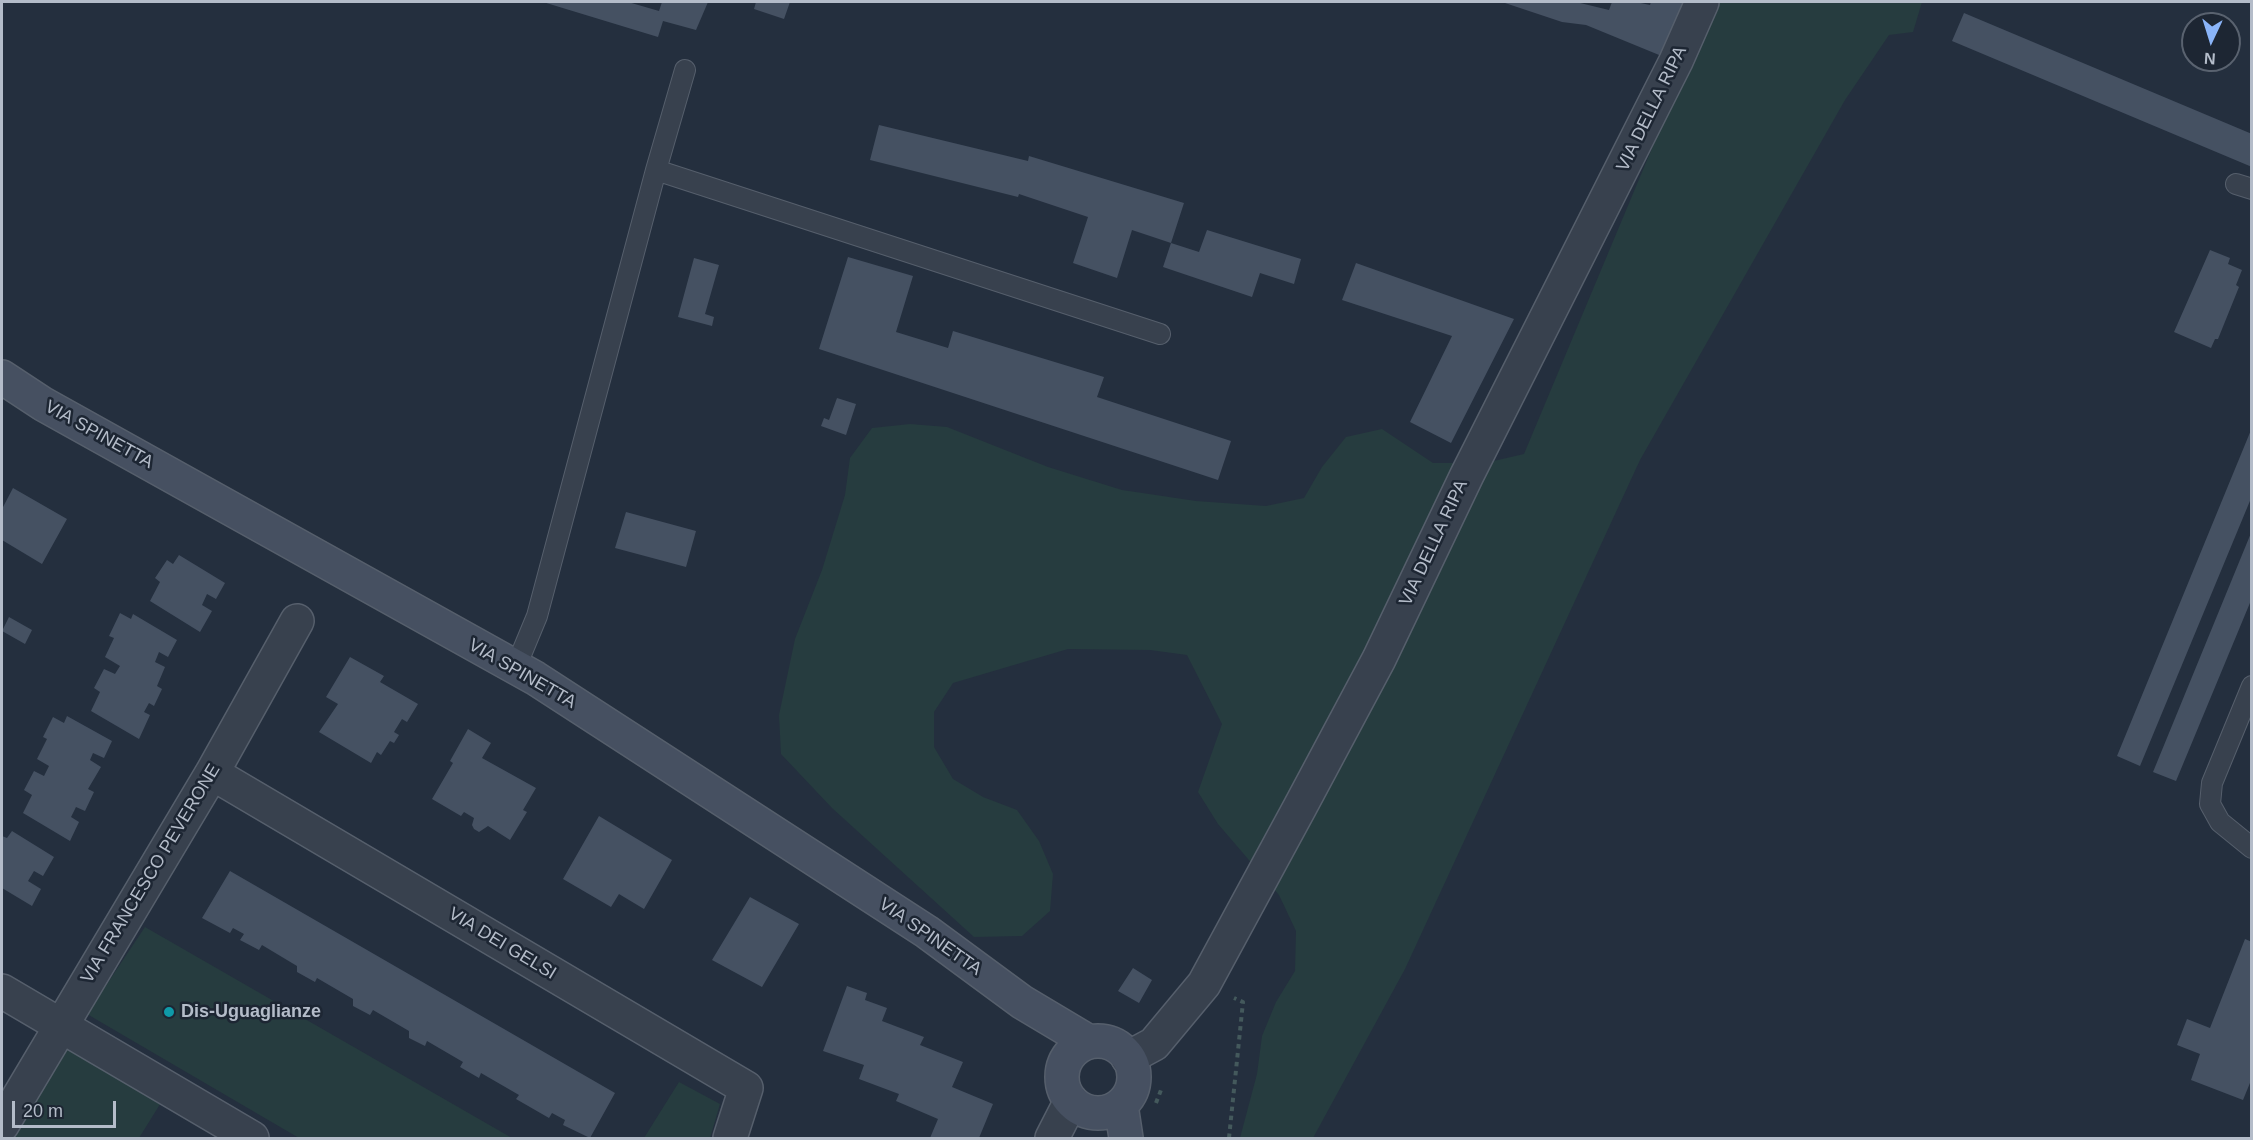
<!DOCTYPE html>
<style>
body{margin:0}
#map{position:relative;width:2253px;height:1140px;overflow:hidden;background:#242f3e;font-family:Helvetica,sans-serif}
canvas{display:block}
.frame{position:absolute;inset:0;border:3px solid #b4bcc9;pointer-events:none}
.north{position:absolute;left:2181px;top:12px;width:60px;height:60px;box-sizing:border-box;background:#1d2633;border:2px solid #59626f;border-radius:50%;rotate:184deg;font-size:16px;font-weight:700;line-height:24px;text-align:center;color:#b4bcc9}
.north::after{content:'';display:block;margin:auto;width:21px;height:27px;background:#8ab4f8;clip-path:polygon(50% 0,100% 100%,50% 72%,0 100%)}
.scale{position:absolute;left:12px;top:1101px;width:104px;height:27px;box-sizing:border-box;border:3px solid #b4bcc9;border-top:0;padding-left:8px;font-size:18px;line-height:21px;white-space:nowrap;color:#b4bcc9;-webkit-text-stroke:4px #1d2633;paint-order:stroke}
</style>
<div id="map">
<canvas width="2253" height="1140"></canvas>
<div class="frame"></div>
<div class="north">N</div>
<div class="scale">20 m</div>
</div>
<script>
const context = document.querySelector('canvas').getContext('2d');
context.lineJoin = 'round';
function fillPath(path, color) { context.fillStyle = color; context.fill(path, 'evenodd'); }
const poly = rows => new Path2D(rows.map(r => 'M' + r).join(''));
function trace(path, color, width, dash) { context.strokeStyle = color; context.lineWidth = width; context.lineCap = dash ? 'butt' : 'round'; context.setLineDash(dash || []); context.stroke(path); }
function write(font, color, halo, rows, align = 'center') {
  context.font = font + ' Helvetica,sans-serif'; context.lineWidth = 5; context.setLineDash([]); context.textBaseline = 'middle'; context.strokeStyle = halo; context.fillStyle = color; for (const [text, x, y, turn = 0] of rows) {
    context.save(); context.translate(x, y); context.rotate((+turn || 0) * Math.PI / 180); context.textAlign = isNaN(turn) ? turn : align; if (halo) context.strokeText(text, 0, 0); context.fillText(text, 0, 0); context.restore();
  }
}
const green = poly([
 [1718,2,1922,2,1913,32,1889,35,1845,100,1640,460,1405,969,1313,1138,1240,1138,1257,1074,1262,1036,1276,1002,1295,971,1296,931,1279,895,1218,824,1198,792,1222,724,1187,655,1150,650,1068,649,953,683,934,712,934,747,953,779,983,797,1017,810,1039,841,1053,874,1050,911,1022,936,974,937,832,808,781,754,779,715,795,639,822,570,845,495,850,458,872,428,910,424,947,427,1048,467,1122,490,1196,501,1266,506,1304,498,1322,467,1346,437,1382,429,1433,463,1485,463,1524,454,1681,79],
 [145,927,512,1138,299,1138,87,1014],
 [67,1042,162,1101,139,1138,10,1138],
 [679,1082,720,1104,710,1138,644,1138]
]);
const building = poly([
 [543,2,628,2,659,11,662,2,708,2,696,30,663,21,658,37],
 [756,2,790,2,784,19,754,9],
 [1502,2,1576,2,1609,10,1612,2,1636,2,1650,5,1651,2,1684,2,1681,19,1664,57,1586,25,1562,22],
 [1964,13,2252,134,2252,167,1952,41],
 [879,125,1028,161,1029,156,1184,203,1171,243,1132,230,1117,278,1073,263,1088,217,1019,194,1018,197,870,160],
 [1207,230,1301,259,1294,284,1260,273,1252,297,1163,267,1171,243,1199,252],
 [2210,250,2230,258,2228,264,2242,270,2236,285,2239,287,2218,339,2215,339,2211,348,2174,332],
 [848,257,913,276,896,332,948,348,953,331,1104,377,1097,397,1231,441,1218,480,819,349],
 [694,258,719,265,705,314,714,317,712,326,678,317],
 [1356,263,1514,319,1451,443,1410,422,1452,336,1342,300],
 [837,398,856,404,846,435,821,426,824,418,829,420],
 [2251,430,2252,496,2140,766,2117,756],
 [13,488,67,519,42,564,2,540,2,509],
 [626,512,696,531,686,567,615,548],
 [2251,533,2252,598,2176,781,2153,772],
 [179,555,225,583,216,599,207,594,202,605,212,611,200,632,150,601,160,582,155,578,167,560,173,564],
 [120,613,131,619,133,614,177,640,168,657,159,652,155,662,165,667,157,686,162,689,154,706,149,703,144,712,150,715,139,739,91,711,100,692,94,688,104,669,115,674,120,666,105,657,114,638,109,636],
 [9,617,32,630,25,644,2,631],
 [350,657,384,676,380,682,418,704,407,722,402,719,394,732,399,735,394,743,390,741,381,755,377,752,371,763,319,732,338,704,326,697],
 [67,716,112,741,104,758,93,753,90,760,101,767,88,789,94,792,85,811,76,807,71,817,79,822,70,841,23,813,32,795,24,790,34,771,44,776,49,766,37,759,47,739,43,737,53,717,64,723],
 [468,729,491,743,482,758,536,788,523,810,527,812,510,840,488,826,479,832,474,829,472,825,474,818,464,812,461,816,432,799,453,763,450,761],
 [599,816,672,860,644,909,619,894,611,907,563,879],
 [12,831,54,857,43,876,34,871,28,881,41,889,32,906,2,888,2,836,7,838],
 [230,871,615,1093,590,1138,563,1125,565,1120,552,1113,549,1118,516,1099,519,1095,481,1073,479,1078,460,1067,463,1062,427,1041,425,1046,409,1038,409,1031,373,1010,370,1015,353,1006,353,999,317,978,315,982,297,972,297,966,262,945,259,950,240,940,244,934,233,928,230,933,202,918],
 [750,897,799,924,762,987,712,960],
 [2245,939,2252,942,2252,1078,2243,1100,2191,1080,2200,1054,2177,1045,2187,1019,2210,1028],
 [1133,968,1152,980,1139,1003,1118,991],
 [847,986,867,993,865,1000,887,1008,882,1021,924,1037,920,1045,963,1062,952,1087,993,1104,979,1138,930,1138,938,1119,896,1101,899,1094,859,1079,864,1065,823,1051]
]);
const path = poly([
 [1156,1103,1161,1090],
 [1229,1138,1243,1002,1234,998]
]);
const service = poly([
 [656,170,685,70],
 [2236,184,2252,189],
 [515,669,537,616,656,170,1160,334],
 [2252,686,2212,783,2210,804,2220,822,2252,848]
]);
const minor = poly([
 [212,773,746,1088,730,1138],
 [2,991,252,1138],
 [1128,1058,1154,1044,1204,984,1300,807,1379,659,1467,475,1676,61,1702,2],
 [2,1125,212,773,297,621],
 [1052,1138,1071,1101]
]);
const secondary = poly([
 [2,377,43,404,535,678,927,932,1022,1002,1089,1042],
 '1062 1077a36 36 0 1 1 72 0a36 36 0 1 1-72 0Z',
 [1121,1105,1126,1138]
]);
const markers = [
 [169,1012,6,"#0f9aa8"]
];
const streetNames = [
 ["VIA DELLA RIPA",1652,109,-64],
 ["VIA SPINETTA",99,435,29],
 ["VIA DELLA RIPA",1434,543,-65],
 ["VIA SPINETTA",522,674,30],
 ["VIA FRANCESCO PEVERONE",151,874,-59],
 ["VIA SPINETTA",930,937,35],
 ["VIA DEI GELSI",502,944,31]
];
const poiNames = [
 ["Dis-Uguaglianze",181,1012]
];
fillPath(green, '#263c3f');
fillPath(building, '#455162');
trace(service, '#565f6c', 22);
trace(minor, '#565f6c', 36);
trace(secondary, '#565f6c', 36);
trace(path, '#44595c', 4, [4.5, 4.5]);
trace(service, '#38414e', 20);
trace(minor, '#38414e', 33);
trace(secondary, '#465061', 33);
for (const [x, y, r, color] of markers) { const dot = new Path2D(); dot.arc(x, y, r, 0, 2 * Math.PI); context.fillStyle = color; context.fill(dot); trace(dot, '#1d2633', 2); }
write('18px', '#b4bcc9', '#1d2633', streetNames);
write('bold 18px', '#b4bcc9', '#1d2633', poiNames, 'left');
</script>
